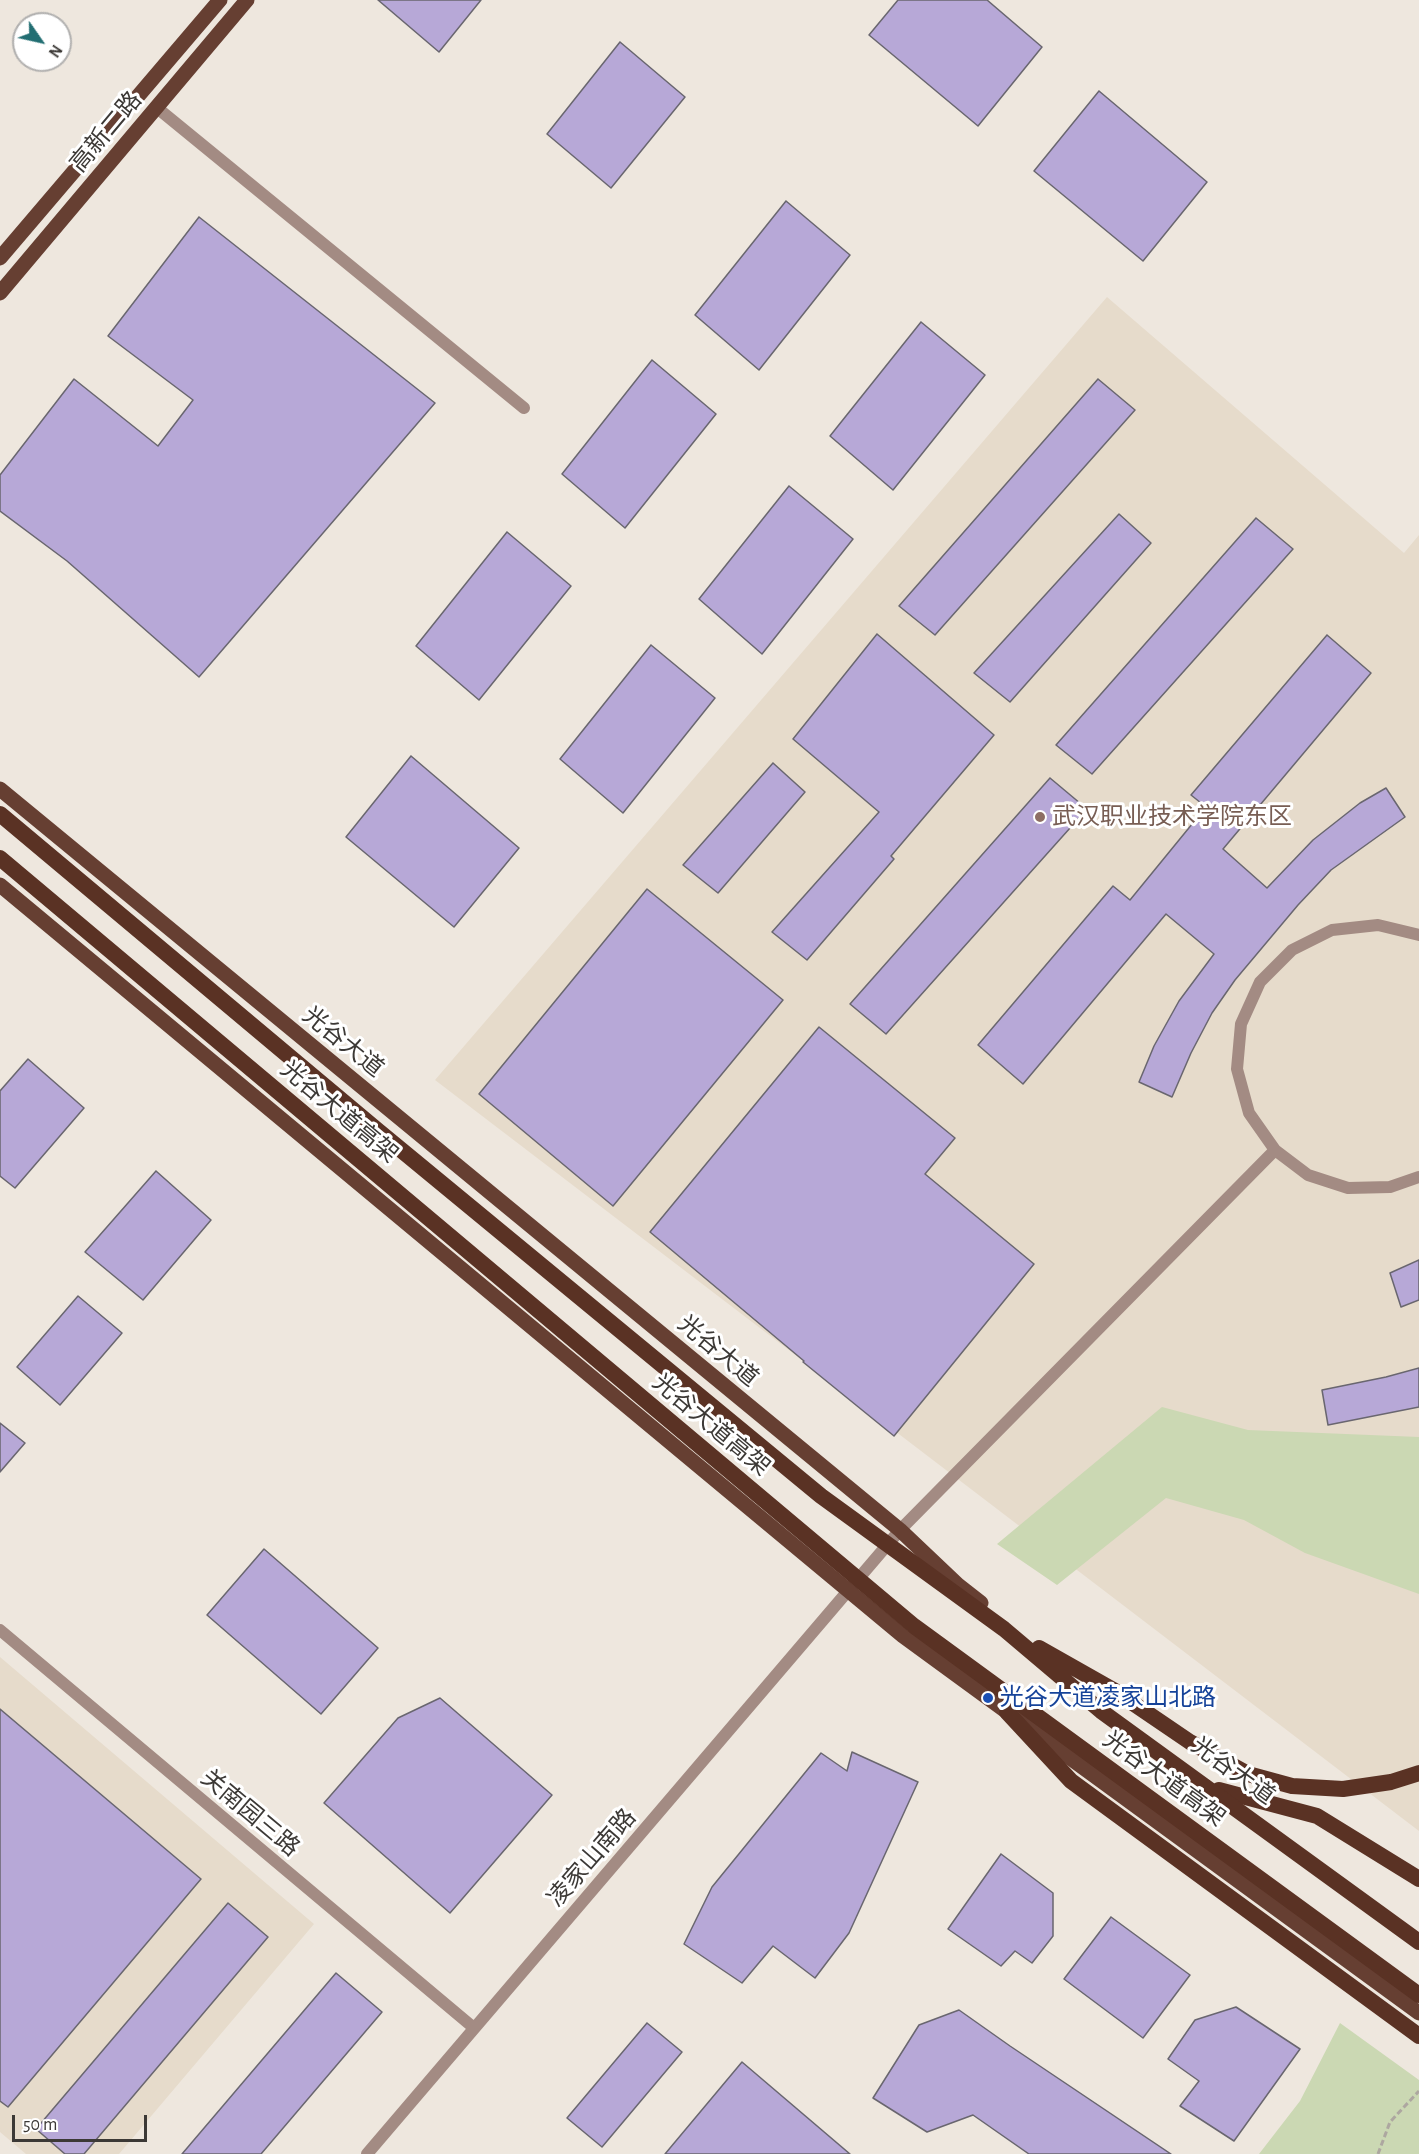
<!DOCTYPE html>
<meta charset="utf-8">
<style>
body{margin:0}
#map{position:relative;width:1419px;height:2154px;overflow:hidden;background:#eee7de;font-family:"Alegreya Sans",sans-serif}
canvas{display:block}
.north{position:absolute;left:12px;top:12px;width:60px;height:60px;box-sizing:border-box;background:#fff;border:2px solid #b1b0af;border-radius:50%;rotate:124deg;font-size:16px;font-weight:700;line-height:24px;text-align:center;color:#3c3936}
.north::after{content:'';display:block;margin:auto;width:21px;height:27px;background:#226e72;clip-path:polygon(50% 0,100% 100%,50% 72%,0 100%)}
.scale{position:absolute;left:12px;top:2115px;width:135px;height:27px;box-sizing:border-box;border:3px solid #3c3936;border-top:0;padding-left:8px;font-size:18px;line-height:21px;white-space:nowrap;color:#3c3936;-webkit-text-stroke:4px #fff;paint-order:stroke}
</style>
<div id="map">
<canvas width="1419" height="2154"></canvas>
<div class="north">N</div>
<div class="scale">50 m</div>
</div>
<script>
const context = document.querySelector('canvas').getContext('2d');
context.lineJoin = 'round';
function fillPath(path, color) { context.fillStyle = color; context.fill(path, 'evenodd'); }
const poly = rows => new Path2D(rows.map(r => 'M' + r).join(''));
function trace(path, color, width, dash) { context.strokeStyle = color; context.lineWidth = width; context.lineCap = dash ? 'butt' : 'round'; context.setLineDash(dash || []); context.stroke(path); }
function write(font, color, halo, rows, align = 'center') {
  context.font = font + ' "Alegreya Sans","Noto Sans SC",sans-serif'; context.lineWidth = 6; context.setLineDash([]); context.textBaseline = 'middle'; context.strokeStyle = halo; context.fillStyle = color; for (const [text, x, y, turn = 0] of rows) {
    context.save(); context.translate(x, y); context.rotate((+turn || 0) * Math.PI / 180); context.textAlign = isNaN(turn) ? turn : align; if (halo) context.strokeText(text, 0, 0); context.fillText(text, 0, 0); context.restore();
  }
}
const built = poly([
 [1107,297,1404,553,1419,535,1419,1831,435,1080],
 [0,1657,314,1924,119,2154,26,2154,0,2132]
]);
const green = poly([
 [1162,1407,1248,1430,1419,1437,1419,1594,1305,1553,1244,1520,1166,1498,1057,1585,997,1544],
 [1340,2023,1419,2080,1419,2154,1259,2154,1300,2101]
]);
const building = poly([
 [378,0,481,0,439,52,378,0],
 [898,0,987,0,1042,47,978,126,869,35,898,0],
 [620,42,685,97,611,188,547,134,620,42],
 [1099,91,1207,182,1143,261,1034,171,1099,91],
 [786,201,850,255,759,370,695,315,786,201],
 [199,217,435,403,199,677,67,561,0,511,0,475,74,379,158,446,193,400,108,336,199,217],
 [921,322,985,375,893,490,830,436,921,322],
 [652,360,716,414,625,528,562,474,652,360],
 [1098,379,1135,410,935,635,899,606,1098,379],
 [789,486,853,539,762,654,699,599,789,486],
 [1119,514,1151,543,1010,702,974,673,1119,514],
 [1256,518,1293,549,1092,774,1056,745,1256,518],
 [507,532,571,586,479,700,416,646,507,532],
 [877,634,994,735,891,856,894,859,807,960,772,932,879,812,793,739,877,634],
 [1327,635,1371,673,1223,849,1267,888,1313,840,1360,803,1386,788,1405,817,1331,870,1298,905,1235,980,1212,1013,1191,1053,1172,1097,1139,1082,1154,1046,1179,1001,1214,954,1166,914,1023,1084,978,1045,1113,886,1130,900,1206,807,1191,795,1327,635],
 [651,645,715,698,623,813,560,759,651,645],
 [411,756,519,848,454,927,346,837,411,756],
 [773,763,805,792,718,893,683,865,773,763],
 [1050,778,1087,809,886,1034,850,1004,1050,778],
 [647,889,783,1000,613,1206,479,1094,647,889],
 [819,1027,955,1138,925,1174,1034,1264,894,1436,803,1362,804,1361,650,1232,819,1027],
 [28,1059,84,1108,15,1188,0,1176,0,1091,28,1059],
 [156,1171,211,1220,143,1300,85,1252,156,1171],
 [1419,1260,1419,1300,1401,1307,1390,1273,1419,1260],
 [78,1296,122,1333,60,1405,17,1367,78,1296],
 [1419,1368,1419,1407,1328,1425,1322,1390,1386,1377,1419,1368],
 [0,1423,25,1443,0,1472,0,1423],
 [264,1549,378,1648,321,1714,207,1615,264,1549],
 [440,1698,552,1795,450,1913,324,1803,398,1718,440,1698],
 [0,1709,201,1879,8,2107,0,2101,0,1709],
 [852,1752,918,1782,849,1933,815,1978,773,1946,742,1983,684,1944,712,1887,821,1753,847,1771,852,1752],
 [1001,1854,1053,1893,1053,1936,1032,1963,1015,1951,1001,1966,948,1929,1001,1854],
 [228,1903,268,1937,84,2154,65,2154,36,2129,228,1903],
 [1111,1917,1190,1975,1143,2038,1064,1979,1111,1917],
 [336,1973,382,2012,261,2154,182,2154,336,1973],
 [1236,2007,1300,2049,1234,2141,1180,2106,1199,2081,1168,2059,1195,2020,1236,2007],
 [959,2010,1010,2046,1171,2154,1029,2154,973,2115,927,2132,873,2098,919,2025,959,2010],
 [647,2023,682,2052,602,2147,567,2118,647,2023],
 [742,2062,850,2154,665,2154,742,2062]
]);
const path = poly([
 [1378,2154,1390,2122,1419,2091]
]);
const minor = poly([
 [156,107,524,408],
 [1419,935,1378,925,1332,930,1292,950,1260,982,1241,1024,1237,1069,1249,1113,1275,1150,1308,1175,1348,1188,1390,1187,1419,1177],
 [0,1630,474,2028],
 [367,2154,900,1530,1275,1150]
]);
const primary = poly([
 [0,258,220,0],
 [0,293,247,0],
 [0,789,900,1530,958,1585,981,1603],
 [0,885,903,1636,1419,2013]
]);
const trunk = poly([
 [1007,1712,1071,1781,1419,2036],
 [1219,1790,1317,1816,1419,1879]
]);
const trunkBridge = poly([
 [0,814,377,1130,821,1496,1004,1629,1101,1711,1419,1942],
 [0,858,914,1626,1419,1995],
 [1039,1648,1115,1691,1190,1742,1248,1774,1292,1786,1343,1789,1391,1782,1419,1773]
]);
const markers = [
 [1040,817,6,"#8d6e63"],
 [988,1698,6,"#1a4fb4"]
];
const streetNames = [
 ["高新二路",106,132,-50],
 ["光谷大道",343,1042,39],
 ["光谷大道高架",339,1112,40],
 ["光谷大道",718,1351,40],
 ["光谷大道高架",711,1425,40],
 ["光谷大道",1233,1771,36],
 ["光谷大道高架",1164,1779,36],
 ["关南园三路",250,1813,40],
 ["凌家山南路",592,1858,-49]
];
const educationNames = [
 ["武汉职业技术学院东区",1052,817]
];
const transitNames = [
 ["光谷大道凌家山北路",1000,1698]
];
fillPath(built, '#e6dbcb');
fillPath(green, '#cbd8b3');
fillPath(building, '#b7a8d7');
trace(building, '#69666f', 1.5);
trace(path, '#ada7a0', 3, [6, 3]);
trace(minor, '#a38b83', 12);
trace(primary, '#663f32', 15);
trace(trunk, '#5a3224', 16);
trace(trunkBridge, '#5a3224', 16);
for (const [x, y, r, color] of markers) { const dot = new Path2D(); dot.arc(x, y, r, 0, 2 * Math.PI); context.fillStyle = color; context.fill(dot); trace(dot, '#fff', 2); }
write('24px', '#3c3936', '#fff', streetNames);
write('24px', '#785e54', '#fff', educationNames, 'left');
write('24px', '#164399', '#fff', transitNames, 'left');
</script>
